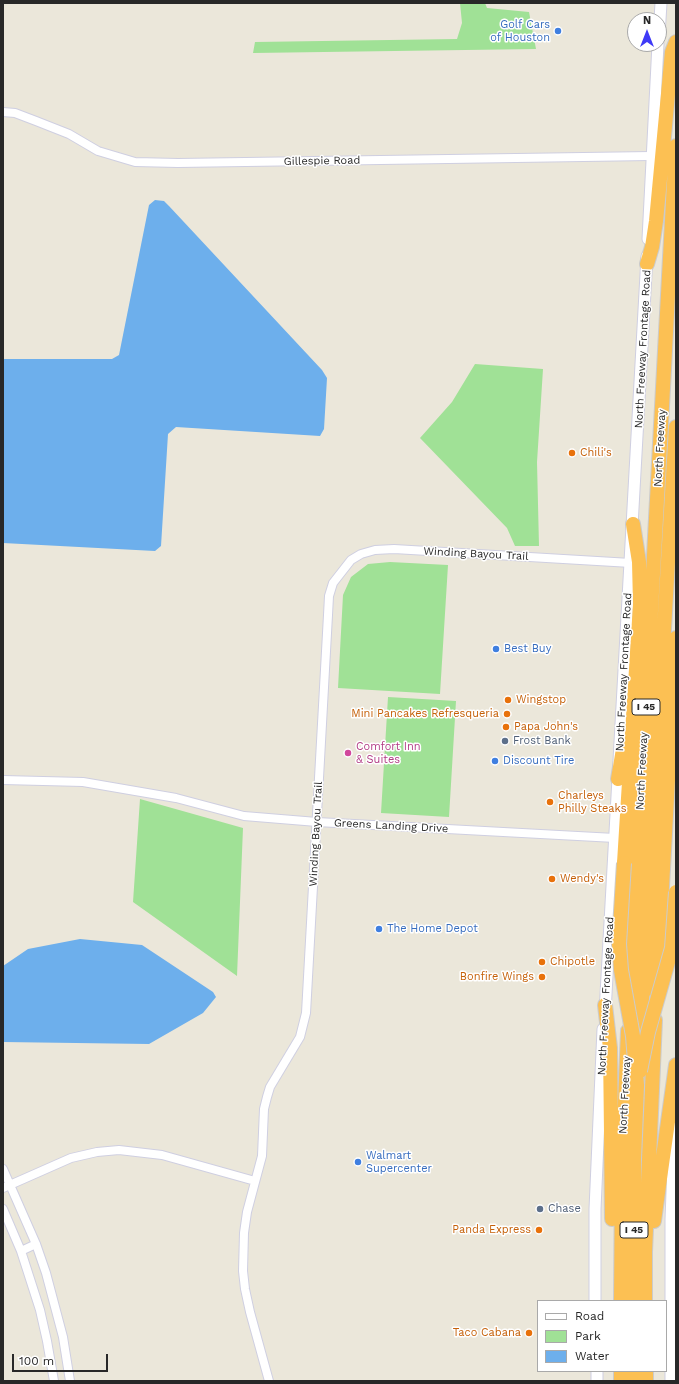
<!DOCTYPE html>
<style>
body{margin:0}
#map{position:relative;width:679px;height:1384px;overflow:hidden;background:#ebe7da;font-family:"Work Sans",sans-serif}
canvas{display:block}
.frame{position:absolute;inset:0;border:4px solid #282828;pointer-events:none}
.legend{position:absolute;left:537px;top:1300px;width:130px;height:72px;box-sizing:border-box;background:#fff;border:1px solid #a9a9a9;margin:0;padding:5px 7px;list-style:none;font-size:12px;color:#282828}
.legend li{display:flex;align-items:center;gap:8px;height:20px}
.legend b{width:20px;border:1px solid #a9a9a9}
.north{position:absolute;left:627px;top:12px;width:40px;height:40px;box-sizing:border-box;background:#fff;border:1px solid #a9a9a9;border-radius:50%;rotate:0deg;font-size:11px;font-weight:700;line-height:16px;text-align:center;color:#282828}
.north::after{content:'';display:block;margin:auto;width:14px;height:18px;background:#3f3af7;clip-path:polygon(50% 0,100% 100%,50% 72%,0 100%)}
.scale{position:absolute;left:12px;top:1354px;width:96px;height:18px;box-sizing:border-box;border:2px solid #282828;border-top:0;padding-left:5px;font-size:12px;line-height:14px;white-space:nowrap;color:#282828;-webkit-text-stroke:3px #fff;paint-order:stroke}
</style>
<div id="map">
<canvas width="679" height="1384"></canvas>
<div class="frame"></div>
<ul class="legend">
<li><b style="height:5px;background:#fff"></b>Road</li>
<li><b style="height:11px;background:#a0e196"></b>Park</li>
<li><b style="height:11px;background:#6dafec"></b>Water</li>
</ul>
<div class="north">N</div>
<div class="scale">100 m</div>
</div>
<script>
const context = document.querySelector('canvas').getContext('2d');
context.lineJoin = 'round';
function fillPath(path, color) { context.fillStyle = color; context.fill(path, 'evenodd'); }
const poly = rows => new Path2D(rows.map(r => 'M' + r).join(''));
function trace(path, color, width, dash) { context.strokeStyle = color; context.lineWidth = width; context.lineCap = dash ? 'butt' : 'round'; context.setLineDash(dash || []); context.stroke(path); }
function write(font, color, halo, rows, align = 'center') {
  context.font = font + ' "Work Sans",sans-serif'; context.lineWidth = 3; context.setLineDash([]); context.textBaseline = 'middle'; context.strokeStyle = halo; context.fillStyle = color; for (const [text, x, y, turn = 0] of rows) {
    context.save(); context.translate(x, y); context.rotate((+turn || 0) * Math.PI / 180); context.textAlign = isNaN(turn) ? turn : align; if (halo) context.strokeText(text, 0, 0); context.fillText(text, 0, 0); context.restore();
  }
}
const green = poly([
 [460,3,485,3,487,8,529,12,536,49,253,53,255,42,457,39,462,23],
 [475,364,543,369,537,462,539,546,515,546,507,528,420,438,452,402],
 [390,562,448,565,440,694,338,688,343,595,351,577,368,564],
 [388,697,456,701,449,817,381,813],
 [140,799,243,828,237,976,133,902]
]);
const water = poly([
 [155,200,164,201,169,206,322,370,327,378,324,429,320,436,176,427,168,434,161,546,155,551,3,543,3,359,112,359,119,355,149,205],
 [80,939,142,945,213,992,216,997,203,1013,149,1044,3,1042,3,966,28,949]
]);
const minor = poly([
 [3,112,15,113,36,121,69,134,98,151,135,162,178,163,651,156],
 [3,780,83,782,176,798,244,816,317,822,615,838],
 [3,1169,36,1244,46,1273,63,1337,70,1381],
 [3,1188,71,1158,97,1152,119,1150,162,1155,255,1181],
 [3,1209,21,1251,40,1310,47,1341,54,1381],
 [21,1251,36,1244],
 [269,1381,250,1312,245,1289,243,1271,244,1233,247,1212,262,1156,264,1109,267,1097,270,1087,300,1037,306,1013,328,615,329,596,333,583,351,560,361,554,375,550,394,549,631,563]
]);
const secondary = poly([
 [659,36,661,3],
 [648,239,658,44],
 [605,1012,647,256],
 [595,1301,595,1209,603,1029],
 [597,1371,597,1381],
 [671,1381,671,1220,675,1110]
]);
const motorway = poly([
 [647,264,652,247,656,221,672,52,676,42],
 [618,779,623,749],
 [624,863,640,604,639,562,633,524],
 [656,993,676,638],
 [630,1002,676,146],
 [605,1005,610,1048,612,1219],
 [654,1221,676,1065],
 [621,1301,622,1174,628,1031],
 [634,1301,634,1159,637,1085,676,427],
 [645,1301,645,1252,655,1020],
 [621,1371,621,1381],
 [634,1371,634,1381],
 [646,1371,646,1381]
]);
const motorwayBridge = poly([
 [624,863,619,944,621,970,633,1036,637,1085],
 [640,1071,648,1032,672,948,676,892]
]);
const markers = [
 [558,31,4,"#3f7fe0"],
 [572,453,4,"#e8710a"],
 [496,649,4,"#3f7fe0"],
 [508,700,4,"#e8710a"],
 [507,714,4,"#e8710a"],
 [506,727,4,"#e8710a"],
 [505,741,4,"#5c6f8a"],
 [348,753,4,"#d1479c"],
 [495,761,4,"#3f7fe0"],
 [550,802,4,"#e8710a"],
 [552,879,4,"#e8710a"],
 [379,929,4,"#3f7fe0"],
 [542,962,4,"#e8710a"],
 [542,977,4,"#e8710a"],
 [358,1162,4,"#3f7fe0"],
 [540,1209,4,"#5c6f8a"],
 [539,1230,4,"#e8710a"],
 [529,1333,4,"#e8710a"]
];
const shields = [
 [646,707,28],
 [634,1230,28]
];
const shieldNames = [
 ["I 45",646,707],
 ["I 45",634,1230]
];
const shopNames = [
 ["Golf Cars",550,25,"right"],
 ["of Houston",550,38,"right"],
 ["Best Buy",504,649],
 ["Discount Tire",503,761],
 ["The Home Depot",387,929],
 ["Walmart",366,1156],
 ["Supercenter",366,1169]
];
const streetNames = [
 ["Gillespie Road",322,161,-1],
 ["North Freeway Frontage Road",643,349,-87],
 ["North Freeway",660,448,-87],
 ["Winding Bayou Trail",476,554,3],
 ["North Freeway Frontage Road",624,672,-87],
 ["North Freeway",642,771,-87],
 ["Greens Landing Drive",391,826,3],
 ["Winding Bayou Trail",316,834,-87],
 ["North Freeway Frontage Road",606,996,-87],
 ["North Freeway",625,1095,-87]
];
const foodNames = [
 ["Chili's",580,453],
 ["Wingstop",516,700],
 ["Mini Pancakes Refresqueria",499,714,"right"],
 ["Papa John's",514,727],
 ["Charleys",558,796],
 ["Philly Steaks",558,809],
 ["Wendy's",560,879],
 ["Chipotle",550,962],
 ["Bonfire Wings",534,977,"right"],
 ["Panda Express",531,1230,"right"],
 ["Taco Cabana",521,1333,"right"]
];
const serviceNames = [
 ["Frost Bank",513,741],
 ["Chase",548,1209]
];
const hotelNames = [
 ["Comfort Inn",356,747],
 ["& Suites",356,760]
];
fillPath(green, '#a0e196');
fillPath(water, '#6dafec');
trace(minor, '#cfcfe1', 10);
trace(secondary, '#cfcfe1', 13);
trace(motorway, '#cbcbcb', 16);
trace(minor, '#fff', 8);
trace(secondary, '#fff', 11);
trace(motorway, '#fcc053', 14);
trace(motorwayBridge, '#cbcbcb', 16, []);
trace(motorwayBridge, '#fcc053', 14);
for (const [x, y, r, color] of markers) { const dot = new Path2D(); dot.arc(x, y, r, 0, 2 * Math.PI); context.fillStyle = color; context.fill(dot); trace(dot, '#fff', 1.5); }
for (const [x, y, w] of shields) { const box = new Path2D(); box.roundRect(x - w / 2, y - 8, w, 16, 3); context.fillStyle = '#fff'; context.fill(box); trace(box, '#282828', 1); }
write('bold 10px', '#282828', null, shieldNames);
write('11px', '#366cbe', '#fff', shopNames, 'left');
write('11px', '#282828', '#fff', streetNames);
write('11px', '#c56008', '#fff', foodNames, 'left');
write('11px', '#4e5e75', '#fff', serviceNames, 'left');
write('11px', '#b23c85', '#fff', hotelNames, 'left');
</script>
